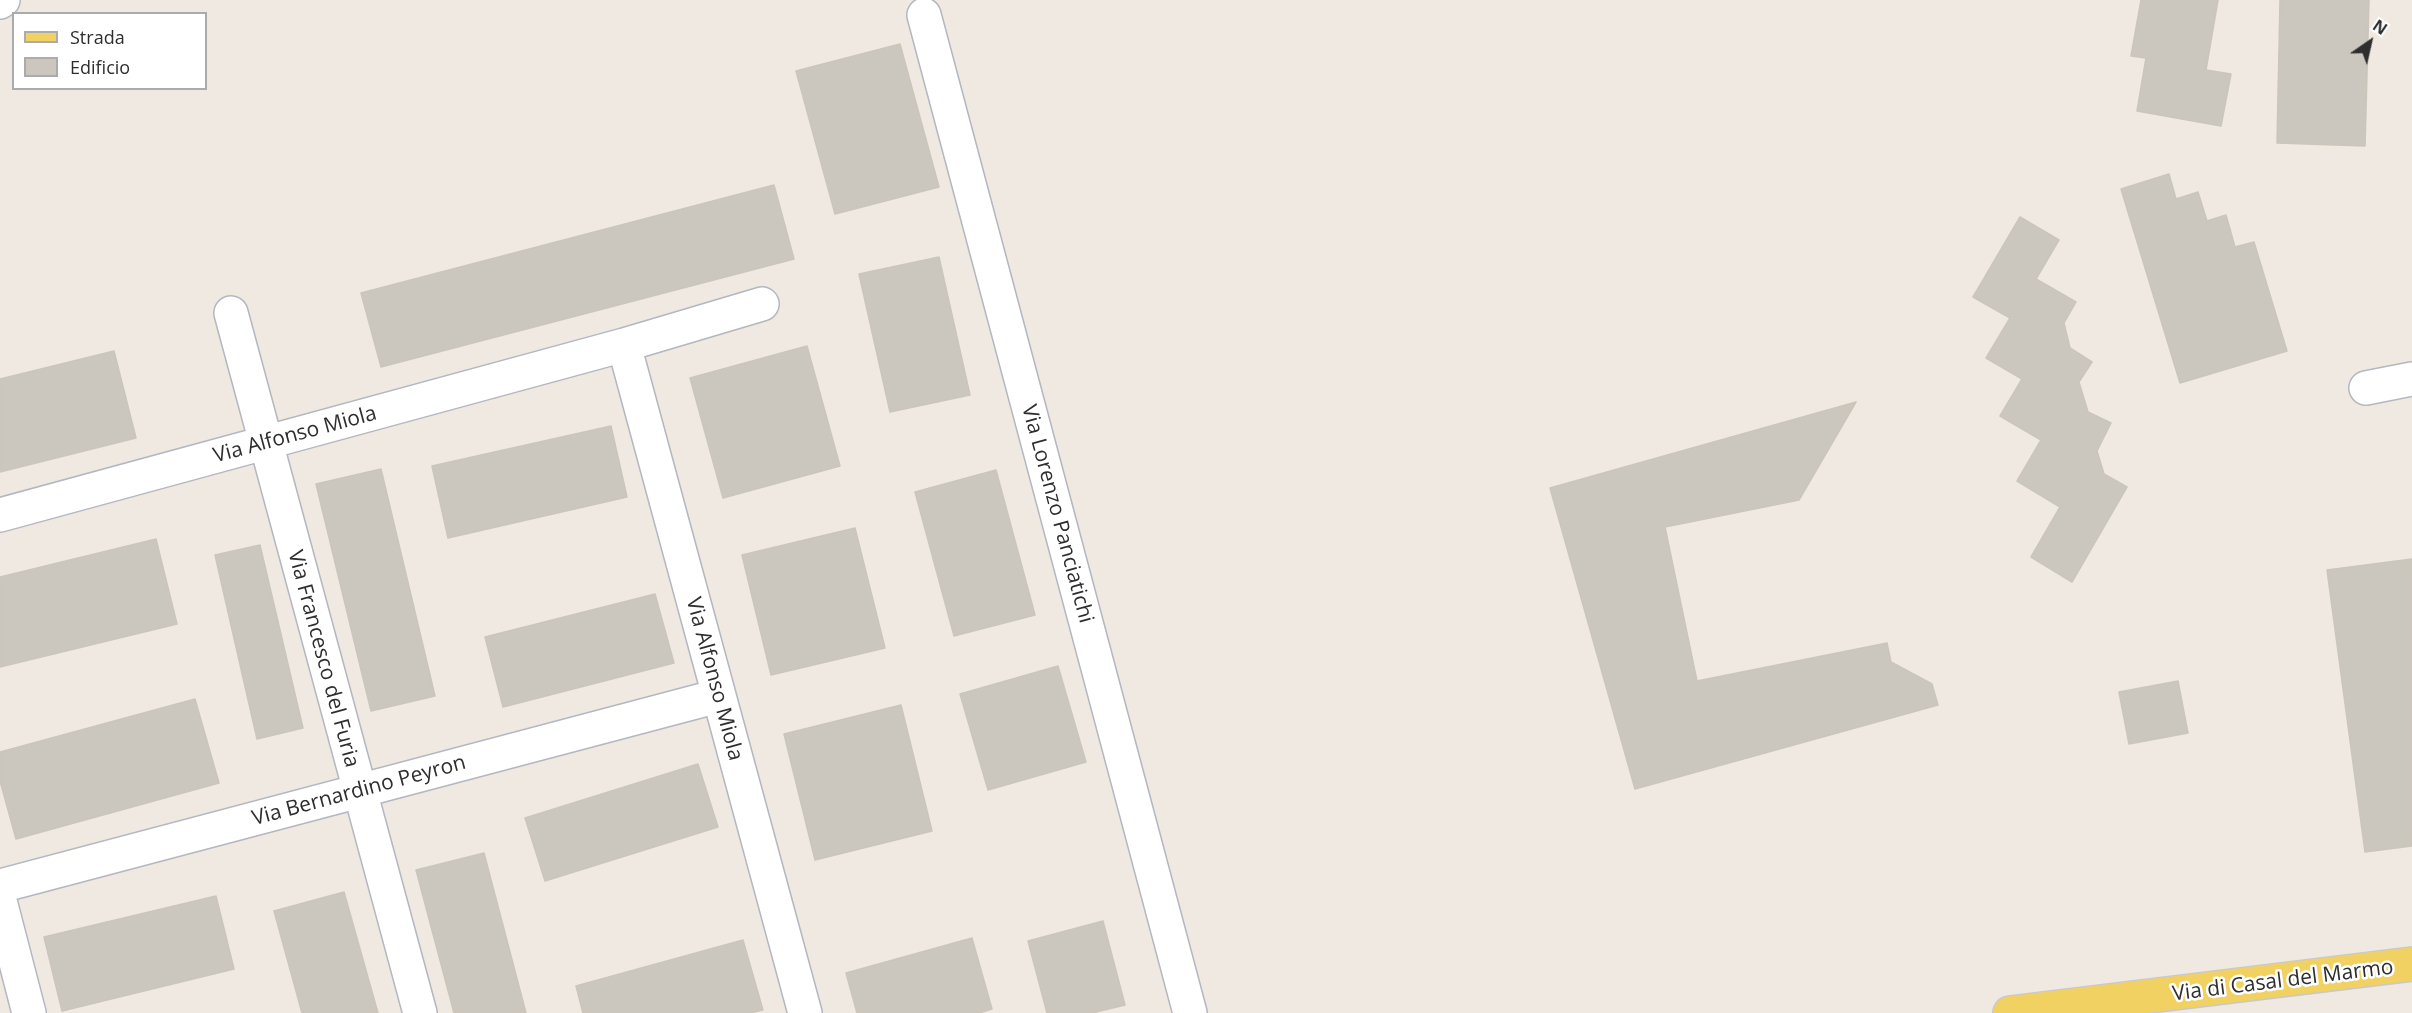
<!DOCTYPE html>
<style>
body{margin:0}
#map{position:relative;width:2412px;height:1013px;overflow:hidden;background:#efe9e1;font-family:"Open Sans",sans-serif}
canvas{display:block}
.legend{position:absolute;left:12px;top:12px;width:195px;height:78px;box-sizing:border-box;background:#fff;border:2px solid #ababab;margin:0;padding:8px 10px;list-style:none;font-size:18px;color:#2e2e2e}
.legend li{display:flex;align-items:center;gap:12px;height:30px}
.legend b{width:30px;border:2px solid #ababab}
.north{position:absolute;left:2340px;top:12px;width:60px;height:60px;-webkit-text-stroke:4px #fff;paint-order:stroke;rotate:34deg;font-size:16px;font-weight:700;line-height:24px;text-align:center;color:#2e2e2e}
.north::after{content:'';display:block;margin:auto;width:21px;height:27px;background:#2e2e2e;clip-path:polygon(50% 0,100% 100%,50% 72%,0 100%)}
</style>
<div id="map">
<canvas width="2412" height="1013"></canvas>
<ul class="legend">
<li><b style="height:8px;background:#f2d163"></b>Strada</li>
<li><b style="height:16px;background:#cbc7bf"></b>Edificio</li>
</ul>
<div class="north">N</div>
</div>
<script>
const context = document.querySelector('canvas').getContext('2d');
context.lineJoin = 'round';
function fillPath(path, color) { context.fillStyle = color; context.fill(path, 'evenodd'); }
const poly = rows => new Path2D(rows.map(r => 'M' + r).join(''));
function trace(path, color, width, dash) { context.strokeStyle = color; context.lineWidth = width; context.lineCap = dash ? 'butt' : 'round'; context.setLineDash(dash || []); context.stroke(path); }
function write(font, color, halo, rows, align = 'center') {
  context.font = font + ' "Open Sans",sans-serif'; context.lineWidth = 5; context.setLineDash([]); context.textBaseline = 'middle'; context.strokeStyle = halo; context.fillStyle = color; for (const [text, x, y, turn = 0] of rows) {
    context.save(); context.translate(x, y); context.rotate((+turn || 0) * Math.PI / 180); context.textAlign = isNaN(turn) ? turn : align; if (halo) context.strokeText(text, 0, 0); context.fillText(text, 0, 0); context.restore();
  }
}
const building = poly([
 [2141,0,2218,0,2206,70,2231,74,2221,126,2137,111,2146,58,2131,56,2141,0],
 [2280,0,2369,0,2365,146,2277,143,2280,0],
 [900,44,939,187,835,214,796,71,900,44],
 [2169,174,2176,199,2198,192,2207,221,2226,215,2235,247,2254,242,2287,351,2180,383,2121,189,2169,174],
 [774,185,794,259,381,367,361,293,774,185],
 [2020,217,2059,240,2036,279,2076,302,2064,323,2070,348,2092,362,2079,382,2088,412,2111,423,2097,451,2104,474,2127,487,2072,582,2031,557,2060,507,2017,481,2041,440,2000,416,2022,379,1986,358,2010,318,1973,297,2020,217],
 [939,257,970,395,890,412,859,274,939,257],
 [807,346,840,466,723,498,690,378,807,346],
 [114,351,136,438,0,472,0,379,114,351],
 [1856,402,1799,500,1665,527,1697,681,1887,643,1891,662,1932,684,1938,705,1635,789,1550,488,1856,402],
 [611,426,627,497,448,538,432,466,611,426],
 [381,469,435,696,371,711,316,484,381,469],
 [996,470,1035,615,954,636,915,492,996,470],
 [855,528,885,648,771,675,742,555,855,528],
 [156,539,177,624,0,667,0,577,156,539],
 [260,545,303,728,257,739,215,555,260,545],
 [2412,559,2412,846,2365,852,2327,570,2412,559],
 [655,594,674,663,503,707,485,637,655,594],
 [1058,666,1086,762,988,790,960,694,1058,666],
 [2178,681,2188,733,2129,744,2119,692,2178,681],
 [195,699,219,783,16,839,0,781,0,752,195,699],
 [901,705,932,831,815,860,784,734,901,705],
 [698,764,718,827,545,881,525,818,698,764],
 [484,853,526,1013,454,1013,416,870,484,853],
 [344,892,378,1013,302,1013,274,911,344,892],
 [216,896,234,969,62,1011,44,937,216,896],
 [1103,921,1125,1005,1092,1013,1047,1013,1028,941,1103,921],
 [972,938,992,1009,979,1013,857,1013,846,973,972,938],
 [743,940,763,1010,750,1013,583,1013,576,986,743,940]
]);
const minor = poly([
 [0,2,3,0],
 [924,15,1190,1013],
 [231,313,420,1013],
 [624,345,762,304],
 [2366,388,2412,379],
 [0,515,624,345,805,1013],
 [0,886,718,696],
 [0,901,29,1013]
]);
const major = poly([
 [2010,1013,2412,964]
]);
const streetNames = [
 ["Via Alfonso Miola",295,435,-15],
 ["Via Lorenzo Panciatichi",1057,514,75],
 ["Via Francesco del Furia",323,659,75],
 ["Via Alfonso Miola",714,679,75],
 ["Via Bernardino Peyron",359,791,-15],
 ["Via di Casal del Marmo",2283,981,-7]
];
fillPath(building, '#cbc7bf');
trace(building, '#cbc5ba', 1.5);
trace(minor, '#b4b7c1', 36);
trace(major, '#c9c9c9', 36);
trace(minor, '#fff', 33);
trace(major, '#f2d163', 33);
write('21px', '#2e2e2e', '#fff', streetNames);
</script>
